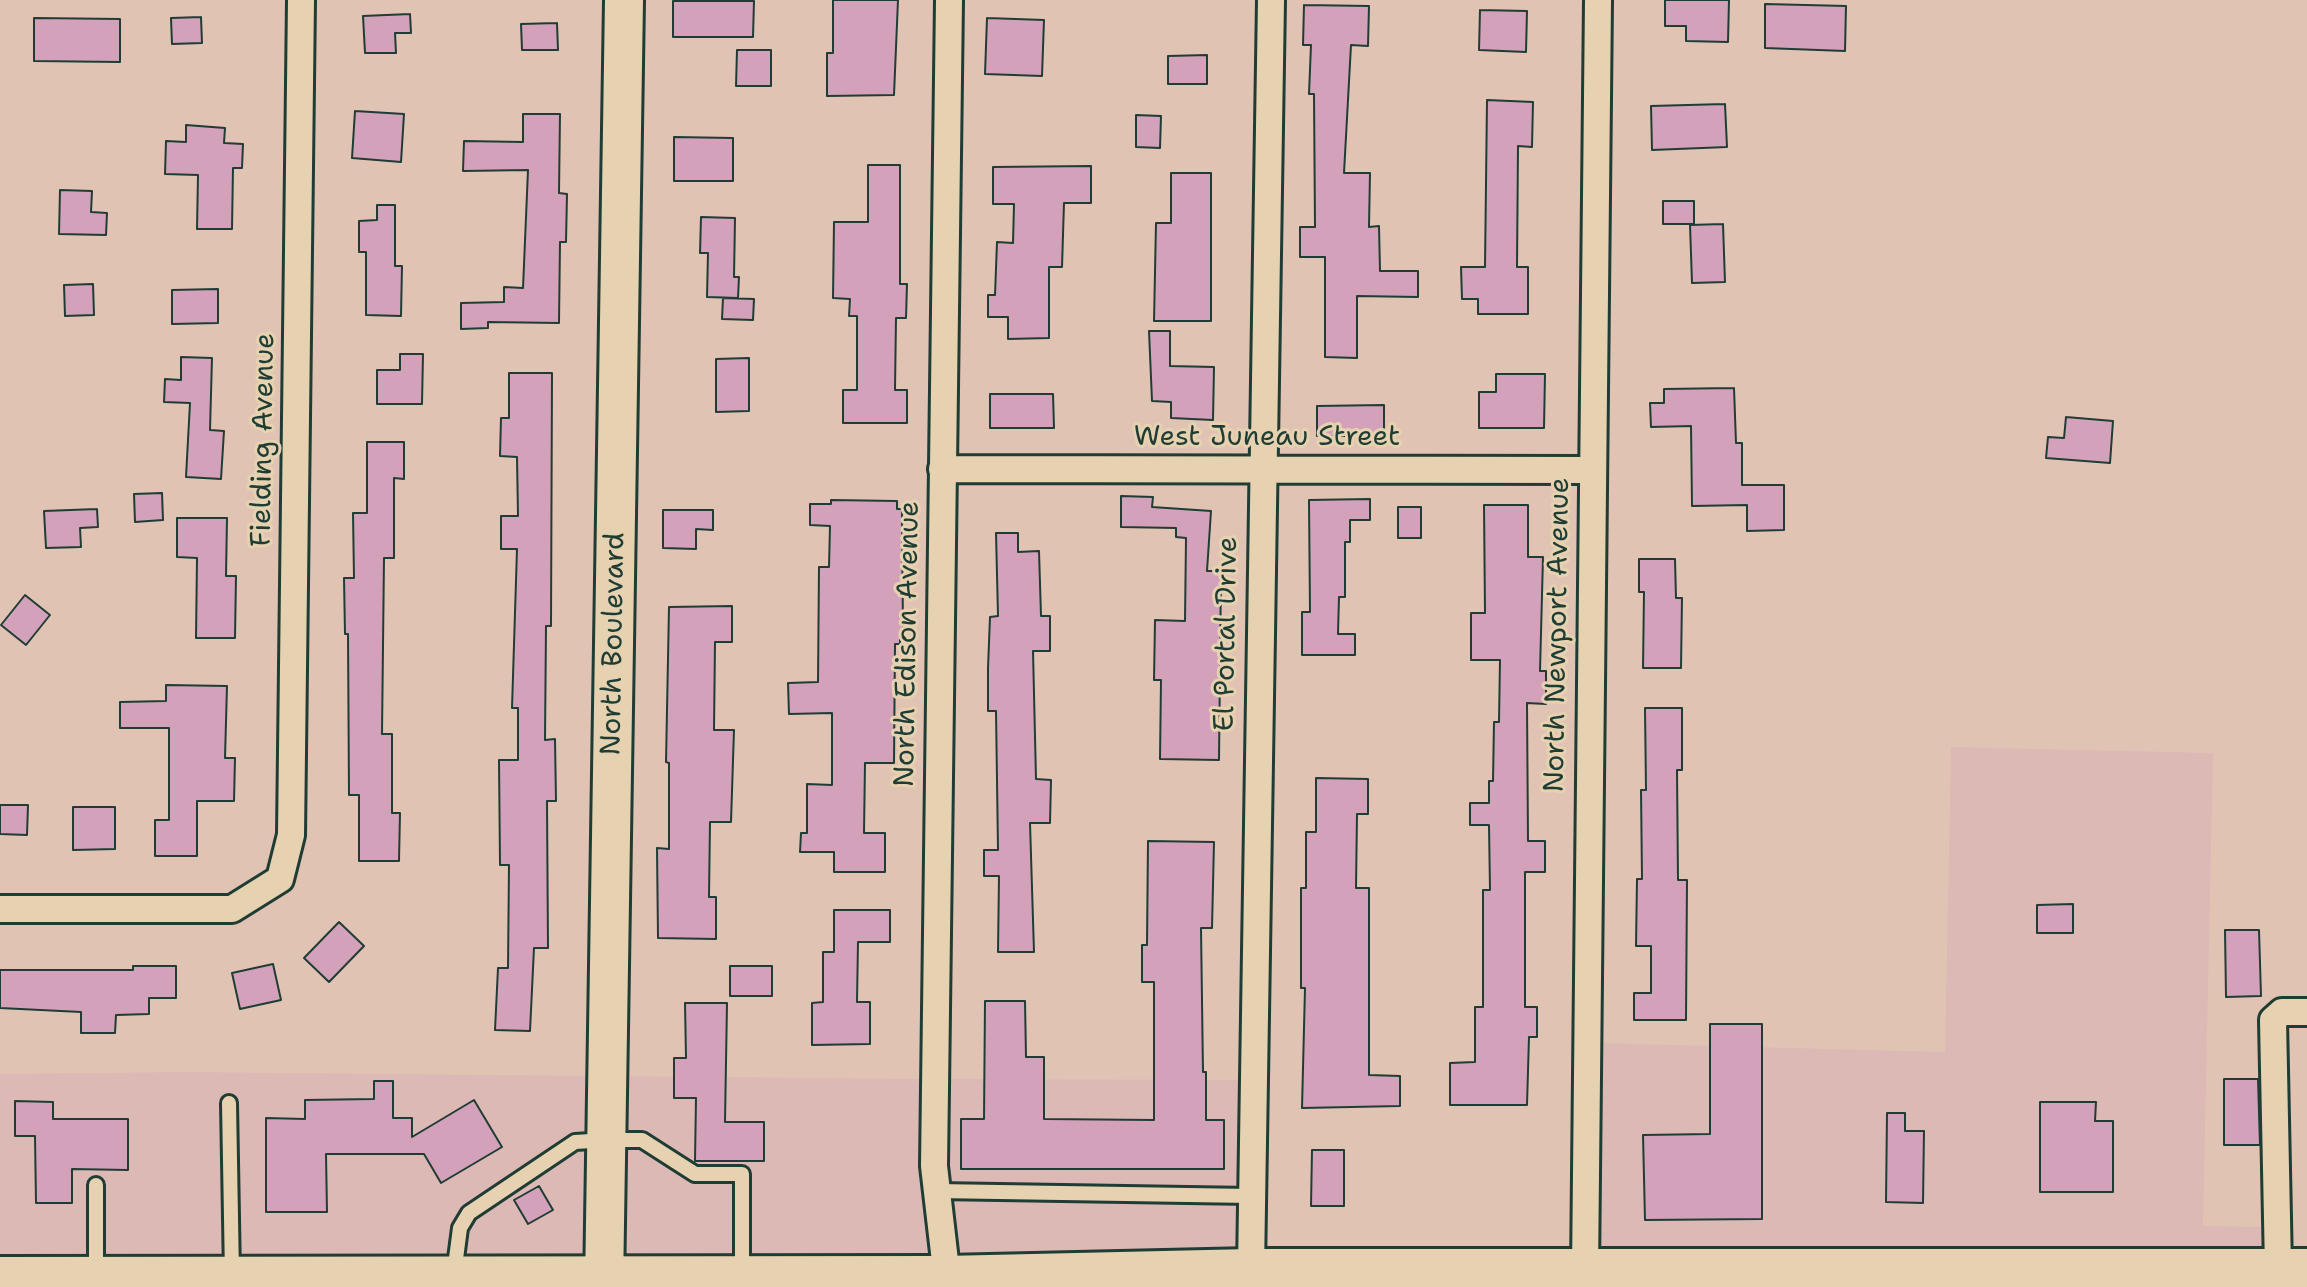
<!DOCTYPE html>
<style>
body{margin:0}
canvas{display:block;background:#e1c3b3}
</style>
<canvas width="2307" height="1287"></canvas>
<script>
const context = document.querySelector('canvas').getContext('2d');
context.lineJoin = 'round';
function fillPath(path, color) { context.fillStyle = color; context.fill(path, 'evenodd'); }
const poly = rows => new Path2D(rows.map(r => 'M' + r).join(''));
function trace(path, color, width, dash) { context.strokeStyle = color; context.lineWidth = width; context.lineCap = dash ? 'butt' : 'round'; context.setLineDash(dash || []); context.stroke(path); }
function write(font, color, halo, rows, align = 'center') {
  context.font = font + ' "Shantell Sans",sans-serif'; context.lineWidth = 6; context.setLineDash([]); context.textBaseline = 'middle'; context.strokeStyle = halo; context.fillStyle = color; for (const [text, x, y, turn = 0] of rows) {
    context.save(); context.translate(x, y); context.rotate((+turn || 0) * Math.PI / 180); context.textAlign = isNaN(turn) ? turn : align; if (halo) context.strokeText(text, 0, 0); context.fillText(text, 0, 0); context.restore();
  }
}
const built = poly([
 [1951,747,2213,753,2203,1226,2265,1227,2265,1254,1597,1256,1598,1043,1945,1052],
 [187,1072,595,1076,592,1260,0,1262,0,1074],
 [620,1076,922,1079,921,1166,931,1261,617,1260],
 [947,1079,1240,1080,1239,1254,957,1261,946,1165]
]);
const building = poly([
 [833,0,898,0,894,95,827,96,827,53,833,53,833,0],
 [1665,0,1729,0,1728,42,1686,41,1686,26,1665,26,1665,0],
 [673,1,754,1,753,37,673,37,673,1],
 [1765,4,1846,6,1845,51,1765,48,1765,4],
 [1304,5,1369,6,1368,46,1351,45,1344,173,1370,173,1369,227,1379,226,1380,271,1418,271,1418,297,1357,296,1357,358,1325,357,1325,257,1300,257,1300,227,1315,227,1314,94,1309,94,1311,45,1303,45,1304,5],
 [1480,10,1527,11,1526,52,1479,50,1480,10],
 [410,14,411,33,395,33,396,53,365,53,363,16,410,14],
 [201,17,202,43,172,44,171,18,201,17],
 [34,18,120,19,120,62,34,61,34,18],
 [987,18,1044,20,1042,76,985,74,987,18],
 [557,23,558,50,522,50,521,24,557,23],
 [737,50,771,50,771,86,736,86,737,50],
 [1207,55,1207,84,1168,84,1168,56,1207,55],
 [1487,100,1533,102,1532,147,1518,146,1517,267,1528,267,1528,314,1478,314,1478,299,1462,299,1461,267,1485,267,1487,100],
 [1725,104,1727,147,1652,150,1651,106,1725,104],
 [355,111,404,114,401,162,352,158,355,111],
 [523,114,560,114,559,193,567,194,566,242,560,242,559,323,488,322,488,328,461,329,461,303,504,302,504,287,523,288,528,170,463,171,464,141,523,142,523,114],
 [1136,115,1161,116,1160,148,1136,147,1136,115],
 [186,125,225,128,224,143,243,144,242,168,233,168,232,229,197,229,198,175,165,174,166,141,186,142,186,125],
 [674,137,733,138,733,181,674,181,674,137],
 [868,165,900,165,900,284,907,284,906,318,896,318,895,390,907,390,907,423,843,423,843,390,857,390,857,316,849,316,850,299,833,298,834,222,868,222,868,165],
 [1091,166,1091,203,1064,203,1062,267,1049,267,1049,338,1008,339,1008,317,988,317,988,295,995,295,997,242,1013,243,1014,204,993,204,993,167,1091,166],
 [1171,173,1211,173,1211,321,1154,321,1156,223,1171,223,1171,173],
 [60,190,92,191,91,212,107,213,106,235,59,234,60,190],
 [1663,201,1694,201,1694,224,1663,224,1663,201],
 [377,205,395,205,395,266,402,266,401,316,366,315,366,252,359,252,359,221,377,220,377,205],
 [701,217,735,218,734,277,739,277,738,298,707,297,708,253,700,253,701,217],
 [1723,224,1725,282,1692,283,1690,225,1723,224],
 [93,284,94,315,65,316,64,285,93,284],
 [218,289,218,323,172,324,172,290,218,289],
 [723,298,754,299,753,320,722,319,723,298],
 [1149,331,1170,331,1170,366,1214,367,1213,420,1171,418,1171,402,1152,401,1149,331],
 [400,354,423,354,422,404,377,404,377,370,400,370,400,354],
 [181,357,212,358,210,430,224,431,221,479,186,477,190,403,164,402,165,379,181,380,181,357],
 [749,358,749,411,716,412,716,359,749,358],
 [509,373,552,373,551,626,546,626,545,740,555,739,556,801,547,801,548,948,534,948,530,1031,495,1030,498,968,508,968,509,865,500,865,499,760,518,760,518,708,512,708,517,549,501,549,501,516,518,516,517,457,500,456,501,418,509,418,509,373],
 [1496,374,1545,374,1544,428,1479,428,1479,392,1496,392,1496,374],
 [1734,388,1736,443,1742,443,1742,485,1784,485,1784,530,1747,531,1747,505,1692,506,1691,426,1651,427,1650,403,1664,403,1664,389,1734,388],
 [990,394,1053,394,1054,428,990,428,990,394],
 [1384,405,1384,436,1317,436,1317,406,1384,405],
 [2066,417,2113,421,2110,463,2046,458,2048,437,2064,438,2066,417],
 [367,442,404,442,404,479,394,478,394,558,384,558,382,734,392,734,392,813,400,813,399,861,359,861,359,795,349,795,348,634,345,634,344,578,354,578,353,513,367,513,367,442],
 [162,493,163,520,135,522,134,494,162,493],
 [1121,496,1153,497,1152,507,1211,511,1207,571,1221,571,1219,760,1160,759,1161,680,1154,680,1155,620,1185,621,1186,538,1176,537,1176,528,1121,527,1121,496],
 [1370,499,1370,520,1350,520,1350,542,1345,542,1345,597,1339,597,1338,634,1355,634,1355,655,1302,655,1302,612,1310,612,1309,500,1370,499],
 [831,500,897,501,897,509,902,509,903,636,900,636,900,644,895,644,894,763,865,763,864,833,885,833,885,872,834,872,834,852,800,852,801,833,807,833,807,784,832,785,832,713,789,714,788,683,818,682,819,567,829,567,830,526,810,525,810,504,831,504,831,500],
 [1484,505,1528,505,1528,557,1543,557,1540,671,1546,671,1546,704,1527,703,1528,841,1545,841,1545,872,1525,872,1525,1007,1537,1007,1537,1037,1529,1037,1527,1105,1450,1105,1450,1063,1475,1062,1475,1007,1483,1007,1483,890,1490,890,1489,825,1470,825,1470,803,1489,803,1489,781,1493,781,1494,722,1499,722,1500,660,1471,660,1471,613,1485,613,1484,505],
 [1398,507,1421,507,1421,538,1398,538,1398,507],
 [97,509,98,527,80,528,81,547,46,548,44,511,97,509],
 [663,510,713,510,713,530,696,529,696,549,663,548,663,510],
 [177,518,227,518,226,576,236,576,235,638,196,638,197,558,177,557,177,518],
 [996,533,1018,533,1018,552,1039,551,1041,616,1050,616,1050,651,1033,651,1036,779,1051,780,1050,823,1030,823,1034,952,998,952,999,876,984,876,984,850,998,850,996,711,988,711,988,668,990,617,998,616,996,533],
 [1639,559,1675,559,1676,598,1682,598,1681,668,1643,668,1644,592,1639,592,1639,559],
 [25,595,50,615,26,645,1,625,25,595],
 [732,606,732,642,715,642,714,730,734,730,731,822,710,822,709,897,716,897,716,939,658,938,657,848,669,849,669,763,666,762,669,607,732,606],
 [166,685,227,686,225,758,235,758,234,801,197,801,197,856,155,856,155,820,169,820,169,728,120,728,120,702,166,701,166,685],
 [1645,708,1682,708,1682,770,1677,770,1678,880,1687,880,1686,1020,1634,1020,1634,993,1651,993,1651,946,1636,946,1637,879,1642,879,1641,790,1646,790,1645,708],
 [1316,778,1368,779,1368,814,1357,814,1356,888,1369,888,1369,1075,1400,1076,1400,1106,1302,1108,1305,988,1301,988,1301,888,1306,888,1306,832,1316,832,1316,778],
 [0,805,28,805,27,835,0,834,0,805],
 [73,807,115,807,115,849,73,850,73,807],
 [1148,841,1214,842,1212,928,1201,928,1203,1072,1206,1072,1206,1120,1224,1120,1224,1169,961,1169,961,1119,984,1119,985,1001,1025,1001,1026,1057,1044,1057,1044,1119,1154,1120,1154,982,1142,982,1142,945,1147,945,1148,841],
 [2073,904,2073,933,2037,933,2037,905,2073,904],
 [834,910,890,910,890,942,858,942,857,1002,870,1002,870,1044,812,1045,812,1003,823,1002,823,952,834,952,834,910],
 [339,922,364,946,329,982,304,958,339,922],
 [2225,930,2259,930,2261,996,2226,997,2225,930],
 [273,964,281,1000,240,1009,232,973,273,964],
 [133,966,176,966,176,998,149,998,149,1014,116,1015,115,1033,81,1033,81,1012,0,1008,0,970,133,970,133,966],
 [730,966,772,966,772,996,730,996,730,966],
 [685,1003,727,1003,725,1122,764,1122,764,1161,695,1161,696,1098,674,1098,674,1058,686,1058,685,1003],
 [1710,1024,1762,1024,1762,1219,1645,1220,1643,1135,1710,1134,1710,1024],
 [2224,1079,2258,1079,2260,1145,2224,1145,2224,1079],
 [374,1081,393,1081,393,1118,412,1118,412,1137,474,1100,502,1147,441,1183,424,1154,326,1154,327,1212,266,1212,266,1118,305,1119,305,1100,374,1099,374,1081],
 [15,1101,53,1102,53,1119,128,1119,128,1170,72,1169,72,1203,36,1203,35,1136,15,1136,15,1101],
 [2040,1102,2096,1102,2095,1121,2113,1121,2113,1192,2040,1192,2040,1102],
 [1887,1113,1905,1113,1905,1131,1924,1131,1923,1203,1886,1202,1887,1113],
 [1312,1150,1344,1150,1344,1206,1311,1206,1312,1150],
 [539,1186,553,1210,528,1224,514,1200,539,1186]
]);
const lane = poly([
 [229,1103,232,1275],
 [96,1185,96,1275],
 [936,1191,1251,1196],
 [454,1274,460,1228,469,1213,575,1142,607,1140,642,1140,695,1174,742,1174,742,1273]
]);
const street = poly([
 [942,469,1592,470],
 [0,909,232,909,280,879,291,835,301,0],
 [1251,1268,1271,0],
 [2278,1268,2273,1020,2282,1012,2307,1012],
 [1585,1270,1598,0],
 [948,1287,934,1166,949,0]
]);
const secondary = poly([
 [0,1276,945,1275,1251,1268,2307,1268],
 [604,1287,624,0]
]);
const streetNames = [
 ["West Juneau Street",1267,438],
 ["Fielding Avenue",264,440,-89],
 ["El Portal Drive",1227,634,-89],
 ["North Newport Avenue",1558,635,-89],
 ["North Boulevard",614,644,-89],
 ["North Edison Avenue",908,644,-89]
];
fillPath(built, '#ddb9b5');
fillPath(building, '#d4a1bb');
trace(building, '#1f3d34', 2);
trace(lane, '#1f3d34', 20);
trace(street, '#1f3d34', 32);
trace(secondary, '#1f3d34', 44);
trace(lane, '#e6d2b0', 14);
trace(street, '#e6d2b0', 26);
trace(secondary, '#e6d2b0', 38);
write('28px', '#1f3d34', '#e6d2b0', streetNames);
</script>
